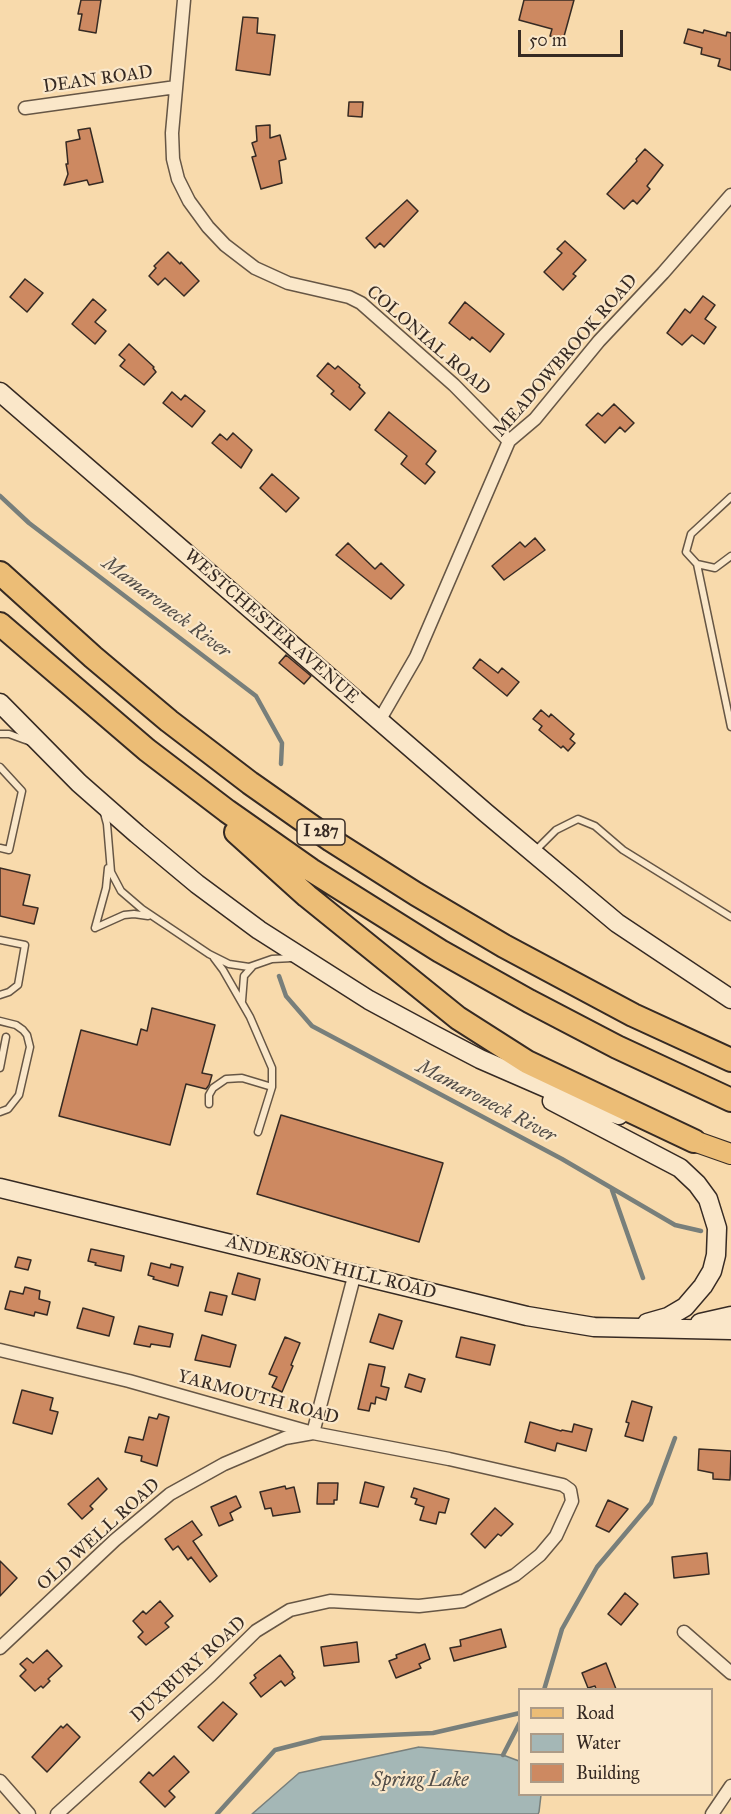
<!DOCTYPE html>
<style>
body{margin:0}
#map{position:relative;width:731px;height:1814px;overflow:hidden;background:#f8daac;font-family:"IM FELL Great Primer",serif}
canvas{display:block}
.legend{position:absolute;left:518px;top:1688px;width:195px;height:108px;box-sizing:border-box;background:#fae7c9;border:2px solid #ac9b87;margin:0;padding:8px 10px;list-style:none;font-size:18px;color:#362a23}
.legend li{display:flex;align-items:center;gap:12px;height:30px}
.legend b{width:30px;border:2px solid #ac9b87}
.scale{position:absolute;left:518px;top:30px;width:105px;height:27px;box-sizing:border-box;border:3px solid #362a23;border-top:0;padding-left:8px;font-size:18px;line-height:21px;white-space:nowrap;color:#362a23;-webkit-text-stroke:4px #fae7c9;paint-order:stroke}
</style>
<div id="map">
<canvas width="731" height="1814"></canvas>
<ul class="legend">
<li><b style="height:8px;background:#ecbd76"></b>Road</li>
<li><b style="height:16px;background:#a4b7b6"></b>Water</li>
<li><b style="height:16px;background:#cd8961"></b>Building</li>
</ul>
<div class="scale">50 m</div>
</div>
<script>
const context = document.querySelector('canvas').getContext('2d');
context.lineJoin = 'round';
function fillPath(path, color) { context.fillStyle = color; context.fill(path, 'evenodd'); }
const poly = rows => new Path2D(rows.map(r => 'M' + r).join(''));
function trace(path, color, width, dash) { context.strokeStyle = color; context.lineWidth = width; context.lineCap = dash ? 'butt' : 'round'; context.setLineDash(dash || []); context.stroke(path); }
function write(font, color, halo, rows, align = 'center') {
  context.font = font + ' "IM FELL Great Primer",serif'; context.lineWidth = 4.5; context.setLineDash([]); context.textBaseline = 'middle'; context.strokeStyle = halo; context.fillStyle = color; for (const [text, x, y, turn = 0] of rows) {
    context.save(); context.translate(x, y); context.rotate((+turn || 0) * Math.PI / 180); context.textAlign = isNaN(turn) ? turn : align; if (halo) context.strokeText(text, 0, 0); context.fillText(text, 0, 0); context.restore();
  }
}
const water = poly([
 [419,1747,503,1755,519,1761,520,1794,541,1795,539,1812,538,1814,252,1814,299,1773,419,1747]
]);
const stream = poly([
 [0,496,29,523,256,696,282,743,281,764],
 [279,976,286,996,312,1026,562,1159,675,1225,701,1231],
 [612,1190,643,1278],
 [544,1690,562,1629,597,1567,651,1503,675,1438],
 [503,1755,520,1722],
 [217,1814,275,1750,322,1738,433,1733,520,1713]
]);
const building = poly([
 [81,0,101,0,96,33,79,30,82,14,78,14,81,0],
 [524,0,574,0,563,40,550,36,552,29,519,20,524,0],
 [243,17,258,18,257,33,275,35,270,75,236,70,243,17],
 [688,29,703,33,704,30,726,36,727,32,731,33,731,70,718,66,720,59,701,54,702,48,684,43,688,29],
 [349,102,363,102,362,117,348,116,349,102],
 [270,125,270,138,280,135,286,159,279,161,282,183,261,189,252,157,256,156,252,143,257,141,256,126,270,125],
 [90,128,103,182,89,185,87,180,64,185,68,174,66,164,68,164,66,142,80,139,78,130,90,128],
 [645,149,663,165,647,186,650,189,637,204,633,200,624,209,607,194,637,161,636,159,645,149],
 [407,200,418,211,384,247,380,243,375,248,366,238,407,200],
 [565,241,586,260,573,274,576,276,563,290,544,272,562,253,557,249,565,241],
 [168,252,180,264,181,262,199,281,184,296,165,278,158,285,149,276,156,268,154,266,168,252],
 [25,279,43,293,27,312,10,297,25,279],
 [703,296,715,305,705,319,716,327,704,344,692,335,682,345,667,333,685,309,690,313,703,296],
 [93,299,106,310,95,322,106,331,95,344,72,324,93,299],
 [465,302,504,334,490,352,472,337,470,340,449,323,465,302],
 [129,344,154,367,153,368,156,372,144,385,120,366,125,360,119,355,129,344],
 [328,363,335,369,338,366,360,385,359,387,365,393,350,410,331,394,334,391,317,376,328,363],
 [172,392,181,400,185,395,205,411,192,427,163,403,172,392],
 [614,404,634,423,625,432,620,427,605,443,586,425,598,413,602,416,614,404],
 [389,412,436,451,426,464,435,472,425,484,401,464,407,456,375,430,389,412],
 [233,433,252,450,241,468,212,443,220,434,227,440,233,433],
 [272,474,299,498,286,512,260,488,272,474],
 [535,538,545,550,504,580,492,566,520,542,525,547,535,538],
 [348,543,375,569,381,563,404,585,391,599,336,555,348,543],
 [286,655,311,676,304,684,279,663,286,655],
 [480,659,498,673,502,668,519,682,507,696,473,668,480,659],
 [541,710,549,717,551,714,574,734,570,739,575,743,568,751,563,746,561,748,539,730,542,726,533,719,541,710],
 [0,868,30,875,23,905,38,908,34,924,0,916,0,868],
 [152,1008,215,1025,202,1073,212,1075,209,1085,206,1089,186,1084,170,1145,59,1116,81,1030,137,1045,141,1029,147,1031,152,1008],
 [281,1115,443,1163,419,1242,257,1194,281,1115],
 [91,1249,124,1256,121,1271,95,1265,96,1263,88,1261,91,1249],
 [18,1257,31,1260,28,1270,15,1267,18,1257],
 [151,1263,170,1268,171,1264,183,1267,178,1286,153,1279,154,1277,148,1275,151,1263],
 [238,1273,260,1279,255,1300,232,1294,238,1273],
 [25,1287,40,1291,39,1299,50,1302,47,1315,35,1312,34,1316,5,1309,10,1291,23,1294,25,1287],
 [210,1292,227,1296,222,1315,205,1311,210,1292],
 [83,1308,114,1317,109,1336,77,1328,83,1308],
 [379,1314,402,1321,393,1349,370,1342,379,1314],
 [139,1326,173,1334,170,1347,151,1344,150,1347,134,1344,139,1326],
 [202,1335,236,1345,230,1367,195,1360,202,1335],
 [285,1337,300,1343,291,1365,293,1366,282,1392,272,1387,277,1377,269,1374,285,1337],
 [461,1337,495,1345,490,1365,456,1357,461,1337],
 [369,1364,385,1367,381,1386,389,1388,386,1400,376,1397,375,1404,371,1403,369,1411,358,1409,369,1364],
 [409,1374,425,1379,421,1392,405,1387,409,1374],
 [22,1390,53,1398,50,1410,58,1412,52,1434,13,1423,22,1390],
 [632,1401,652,1407,643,1441,625,1436,629,1423,626,1422,632,1401],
 [159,1414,169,1417,157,1466,141,1461,142,1456,125,1452,129,1437,143,1440,149,1417,157,1419,159,1414],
 [530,1422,561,1431,562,1430,572,1432,574,1424,592,1429,586,1451,557,1443,555,1451,525,1442,530,1422],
 [699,1449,731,1451,730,1480,713,1479,713,1473,698,1470,699,1449],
 [98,1478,107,1489,90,1506,93,1509,82,1519,68,1504,98,1478],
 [365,1482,384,1487,378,1507,360,1503,365,1482],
 [318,1483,338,1483,337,1500,334,1500,334,1504,317,1504,318,1483],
 [285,1486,286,1489,294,1487,300,1512,273,1516,271,1508,265,1509,260,1492,285,1486],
 [414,1488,449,1499,445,1513,439,1512,436,1524,420,1520,424,1507,415,1504,417,1499,411,1497,414,1488],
 [236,1496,241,1507,230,1513,233,1520,219,1526,211,1507,236,1496],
 [608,1500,628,1509,609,1532,596,1526,608,1500],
 [495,1508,513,1524,501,1536,498,1534,485,1548,471,1534,495,1508],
 [192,1521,202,1535,193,1541,217,1576,210,1582,191,1557,188,1560,178,1546,173,1550,165,1539,192,1521],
 [707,1553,709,1574,674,1578,672,1557,707,1553],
 [0,1561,17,1578,0,1596,0,1561],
 [625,1593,638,1604,621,1625,608,1614,625,1593],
 [160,1601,173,1616,165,1623,169,1627,146,1645,138,1637,143,1632,133,1621,143,1611,146,1614,160,1601],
 [501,1629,506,1647,454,1661,450,1648,461,1646,460,1640,501,1629],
 [357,1642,359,1662,324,1666,321,1647,357,1642],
 [425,1644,430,1659,419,1664,421,1668,396,1678,389,1661,397,1658,396,1655,425,1644],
 [47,1650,62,1666,48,1679,50,1681,43,1688,41,1686,35,1691,20,1676,26,1670,20,1664,27,1658,33,1663,47,1650],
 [280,1655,293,1672,292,1674,295,1678,285,1686,281,1681,261,1697,250,1683,256,1678,254,1675,280,1655],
 [606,1663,616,1689,596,1689,595,1686,588,1688,582,1673,606,1663],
 [223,1702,237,1714,213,1741,198,1727,223,1702],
 [67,1724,80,1737,47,1772,32,1757,61,1726,63,1728,67,1724],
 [174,1756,189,1772,169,1791,175,1797,165,1807,140,1782,149,1772,153,1776,174,1756]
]);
const lane = poly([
 [731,497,691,534,686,552,697,564,715,568,731,556],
 [697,564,731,727],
 [0,734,9,734,31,742],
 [0,767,22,791,9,850,0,848],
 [104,813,107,824,111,872,121,891,142,909,209,954,229,964,249,967,272,959,292,958],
 [535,851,556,830,578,819,595,826,623,850,731,917],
 [95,928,106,888,108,868],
 [95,928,124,915,134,914,148,916],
 [0,940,25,945,18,985,9,992,0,995],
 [214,958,223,970,250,1017,272,1068,272,1087,258,1132],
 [242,1001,244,976,252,967],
 [0,1021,16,1025,23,1030,27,1035,30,1047,19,1095,8,1109,0,1112],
 [0,1068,6,1037],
 [209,1104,209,1095,213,1088,226,1079,242,1078,272,1087]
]);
const street = poly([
 [184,0,172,133,173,159,178,179,189,201,208,227,225,245,255,268,288,283,349,297,361,303,454,385,509,441],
 [25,108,176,87],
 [379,721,416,657,509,441,535,419,599,341,663,273,731,195],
 [0,1350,129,1381,313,1433,449,1459,563,1485,570,1490,572,1501,556,1536,540,1555,515,1575,463,1601,419,1606,330,1601,290,1610,256,1631,211,1675,57,1814],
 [684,1632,731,1673],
 [0,1648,115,1540,170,1494,224,1464,285,1438,313,1433,355,1273],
 [0,1781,29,1814],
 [712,1814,731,1786]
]);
const secondary = poly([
 [0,392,486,813,617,923,731,999],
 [0,703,79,783,137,834,197,884,259,930,369,1000,434,1035,480,1059,572,1099,619,1115],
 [552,1101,680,1168,697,1184,708,1199,717,1228,716,1255,712,1271,703,1286,685,1307,668,1317,647,1323],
 [0,1188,527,1316,594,1327,731,1330],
 [700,1323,731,1316]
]);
const primary = poly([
 [694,1141,731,1154]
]);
const highway = poly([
 [0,573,93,657,169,721,250,783,331,840,416,894,504,946,633,1015,731,1060],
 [0,624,147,750,227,811,311,870,440,951,529,1001,617,1047,731,1100],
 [236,832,307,896,458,1018,527,1062,694,1141]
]);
const shields = [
 [321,832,48]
];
const shieldNames = [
 ["I 287",321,832]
];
const streetNames = [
 ["DEAN ROAD",98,80,-8],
 ["COLONIAL ROAD",428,341,41],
 ["MEADOWBROOK ROAD",566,356,-49],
 ["WESTCHESTER AVENUE",271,627,41],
 ["ANDERSON HILL ROAD",331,1268,14],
 ["YARMOUTH ROAD",258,1398,15],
 ["OLD WELL ROAD",99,1535,-42],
 ["DUXBURY ROAD",189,1670,-42]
];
const waterNames = [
 ["Mamaroneck River",166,608,37],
 ["Mamaroneck River",486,1102,28],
 ["Spring Lake",420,1781]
];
fillPath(water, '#a4b7b6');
trace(water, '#787f7b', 1.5);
trace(stream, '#787f7b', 4.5);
fillPath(building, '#cd8961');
trace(building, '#362a23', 1.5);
trace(lane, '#665645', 9);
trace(street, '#665645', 15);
trace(secondary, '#362a23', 21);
trace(primary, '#362a23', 22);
trace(highway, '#362a23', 26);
trace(lane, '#fae7c9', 6);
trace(street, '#fae7c9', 12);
trace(secondary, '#fae7c9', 18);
trace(primary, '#ecbd76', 20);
trace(highway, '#ecbd76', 22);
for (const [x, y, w] of shields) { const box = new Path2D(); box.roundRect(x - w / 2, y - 13, w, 26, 4.5); context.fillStyle = '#fae7c9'; context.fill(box); trace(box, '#362a23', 1.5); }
write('bold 16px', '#362a23', null, shieldNames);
write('18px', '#362a23', '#fae7c9', streetNames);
write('italic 20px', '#524d48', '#fae7c9', waterNames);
</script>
